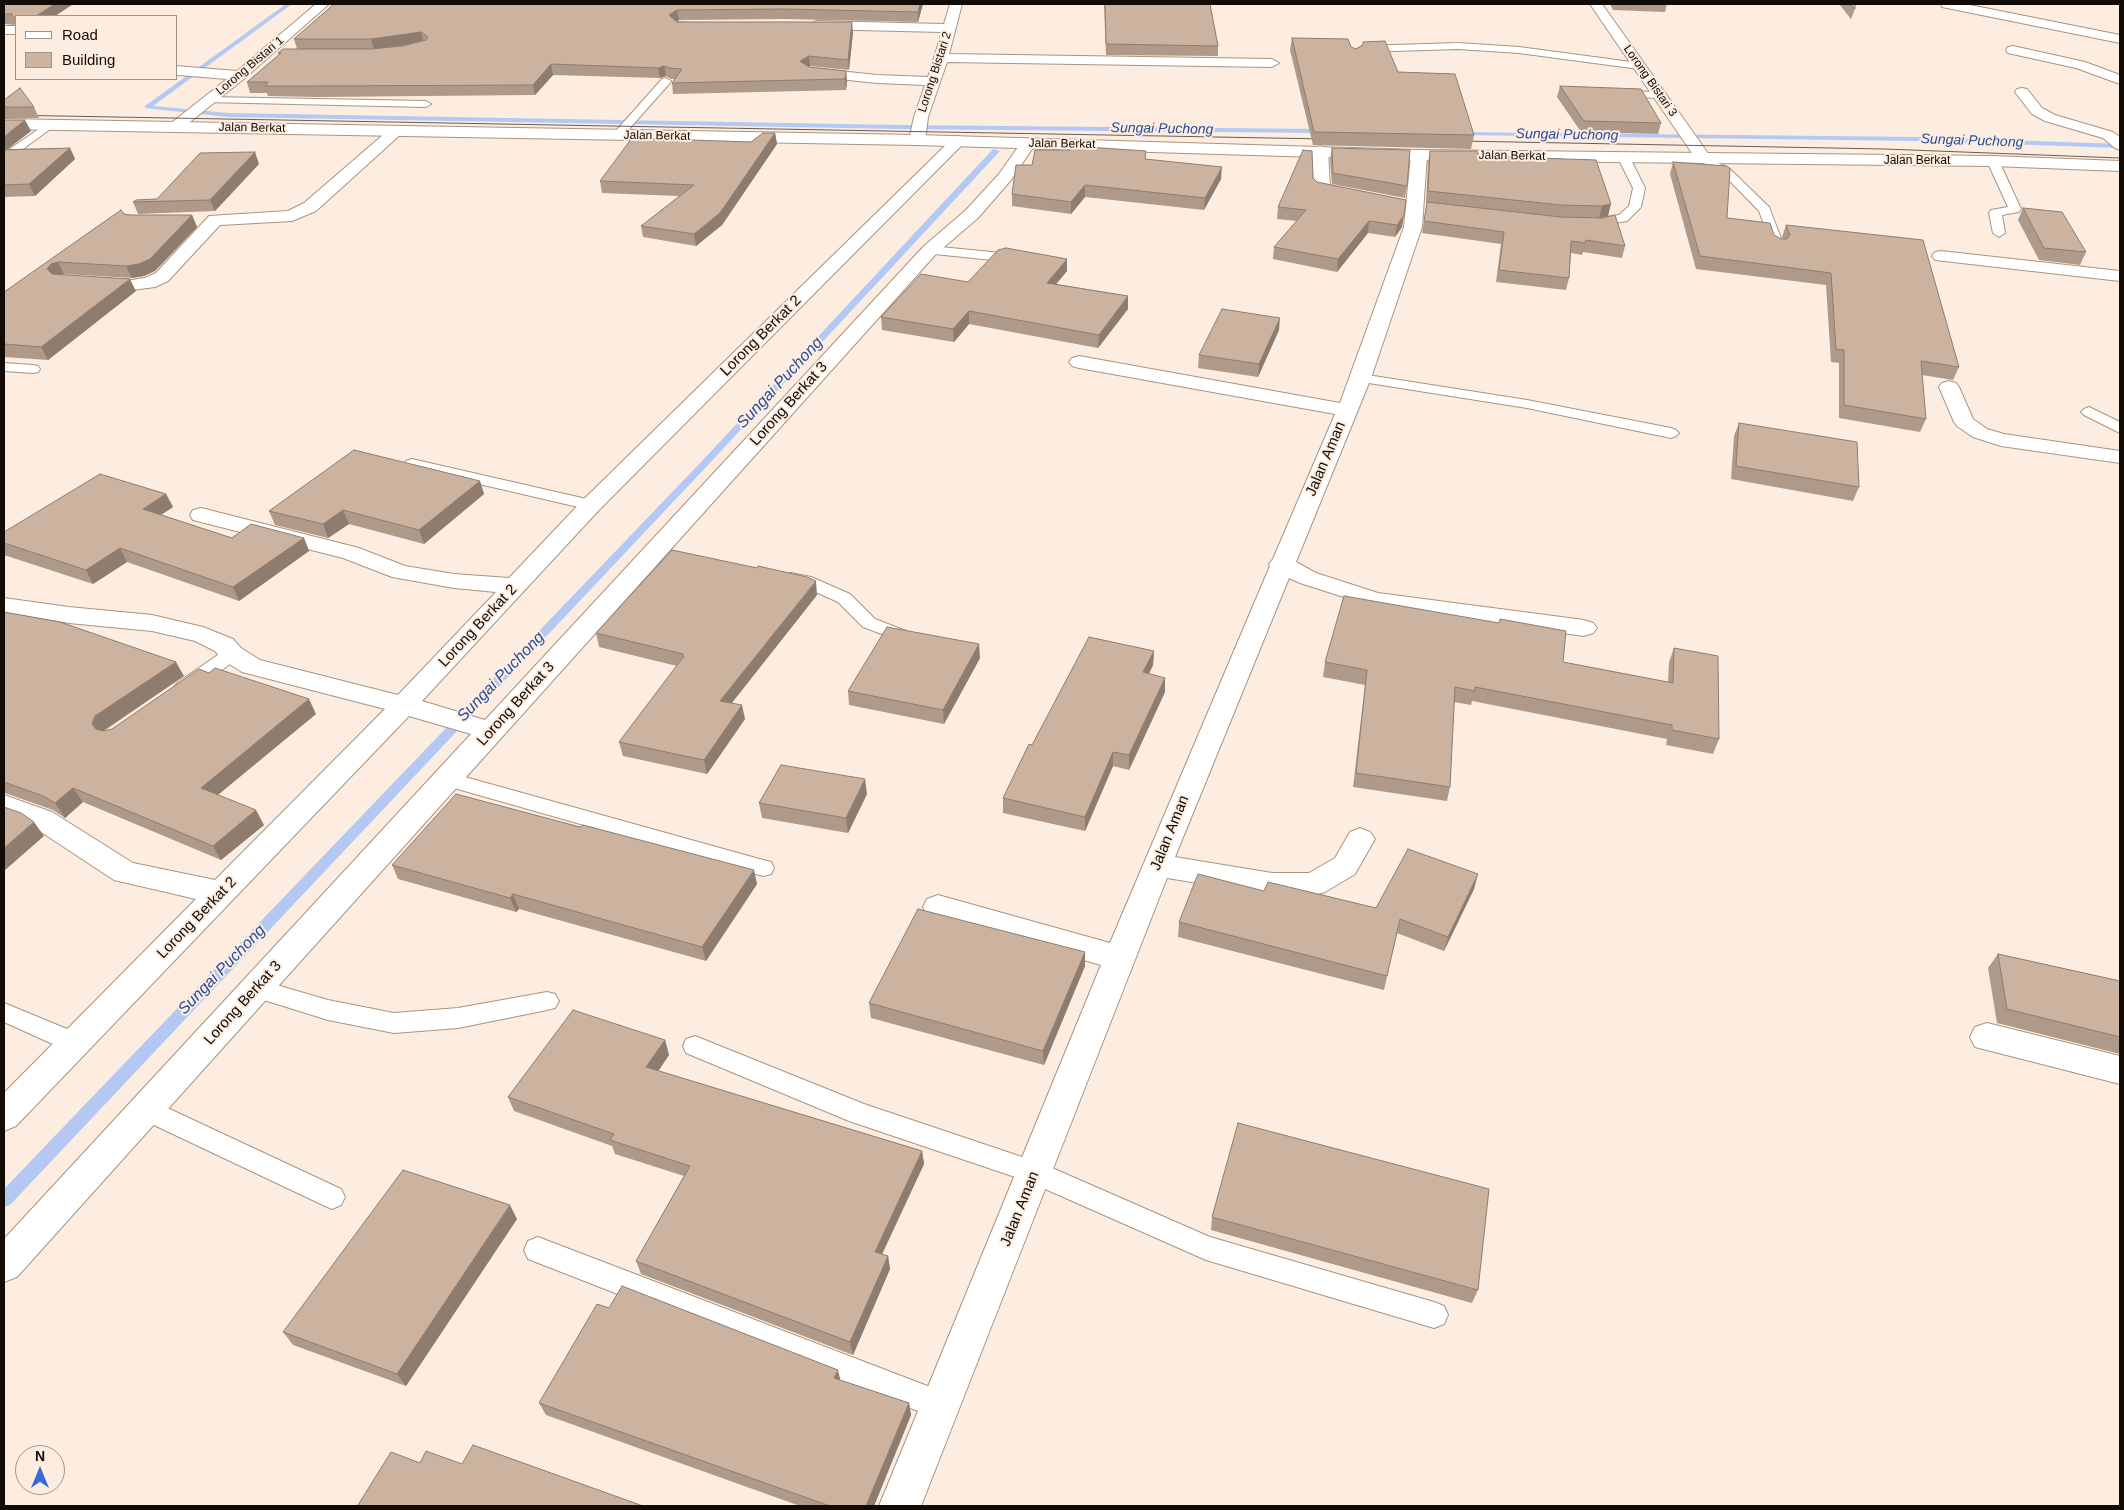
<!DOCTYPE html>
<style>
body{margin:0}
#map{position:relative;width:2124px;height:1510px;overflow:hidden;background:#fcede0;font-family:Arial,sans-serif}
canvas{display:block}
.frame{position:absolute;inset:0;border:5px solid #130b05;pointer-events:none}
.legend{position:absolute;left:15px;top:15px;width:162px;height:65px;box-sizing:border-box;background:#fcede0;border:1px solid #9f9388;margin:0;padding:6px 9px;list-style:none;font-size:15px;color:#130b05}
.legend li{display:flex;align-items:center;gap:10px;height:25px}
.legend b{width:25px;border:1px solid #9f9388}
.north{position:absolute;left:15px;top:1445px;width:50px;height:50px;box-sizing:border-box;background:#fcede0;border:1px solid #9f9388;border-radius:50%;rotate:0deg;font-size:14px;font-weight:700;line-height:20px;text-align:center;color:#130b05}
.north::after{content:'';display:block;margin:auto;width:18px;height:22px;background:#3669d9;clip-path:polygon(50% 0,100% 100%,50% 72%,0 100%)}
</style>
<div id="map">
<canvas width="2124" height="1510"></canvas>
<div class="frame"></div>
<ul class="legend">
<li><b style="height:6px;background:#fff"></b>Road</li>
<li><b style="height:14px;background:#cbb39f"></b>Building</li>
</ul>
<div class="north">N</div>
</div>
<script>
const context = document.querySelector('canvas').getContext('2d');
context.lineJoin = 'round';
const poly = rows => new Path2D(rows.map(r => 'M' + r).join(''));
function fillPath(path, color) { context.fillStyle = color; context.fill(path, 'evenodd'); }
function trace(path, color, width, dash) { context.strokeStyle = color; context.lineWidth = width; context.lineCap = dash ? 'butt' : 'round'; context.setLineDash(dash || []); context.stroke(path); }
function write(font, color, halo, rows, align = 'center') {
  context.font = font + ' Arial,sans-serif'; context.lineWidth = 4; context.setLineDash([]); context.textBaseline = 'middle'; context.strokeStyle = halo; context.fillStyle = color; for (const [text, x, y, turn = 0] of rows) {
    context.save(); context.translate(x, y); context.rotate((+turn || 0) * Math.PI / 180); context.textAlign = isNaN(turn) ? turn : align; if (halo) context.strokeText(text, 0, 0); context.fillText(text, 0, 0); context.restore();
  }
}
const stream = poly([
 [286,4,292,4,153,106,228,113,899,125,1326,129,1329,131,1326,133,899,129,228,117,145,108,145,106,286,4],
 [1454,132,1919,137,2120,144,2120,148,1919,141,1456,135,1453,133,1454,132],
 [993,149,1000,151,708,465,10,1205,4,1207,4,1189,702,461,993,149]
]);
const service = poly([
 [1458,43,1519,47,1639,63,1644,66,1639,69,1519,53,1458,49,1362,52,1357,49,1362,46,1458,43],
 [666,78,671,81,670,83,622,137,614,137,612,135,614,133,662,79,666,78],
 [1617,91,1659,92,1664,95,1659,98,1613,96,1612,94,1613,92,1617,91],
 [209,97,426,101,431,104,426,107,205,102,204,100,209,97],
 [49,122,54,125,53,127,8,160,4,161,4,153,49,122],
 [1624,155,1630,158,1645,188,1641,207,1627,221,1591,227,1587,226,1585,223,1587,220,1619,215,1629,206,1633,188,1618,158,1624,155],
 [1704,156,1730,169,1769,207,1784,246,1782,249,1778,250,1772,246,1759,211,1722,173,1700,161,1698,159,1704,156],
 [1993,158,1999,161,2021,209,2019,212,2002,215,2005,233,1999,237,1993,233,1989,213,1991,210,2008,207,1987,161,1993,158],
 [930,246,1002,253,1008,257,1002,261,925,253,924,250,925,247,930,246],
 [4,363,33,365,38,366,40,369,38,372,33,373,4,371,4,363],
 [1361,374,1527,400,1671,428,1676,430,1679,433,1676,436,1671,438,1527,408,1356,381,1354,378,1356,375,1361,374],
 [2089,407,2120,422,2120,433,2084,415,2081,412,2084,409,2089,407],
 [412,459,591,500,597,502,599,505,597,508,591,510,406,467,404,464,406,461,412,459],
 [791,573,811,577,850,594,875,619,906,631,909,635,906,639,900,641,863,627,838,602,800,585,785,582,782,578,785,574,791,573],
 [232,648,239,650,241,654,239,658,191,691,184,693,177,691,174,687,177,683,225,650,232,648],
 [447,772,763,860,771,862,774,868,771,874,763,876,440,784,437,779,440,774,447,772],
 [256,979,328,1000,394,1013,458,1008,547,992,555,994,559,1001,555,1008,547,1010,458,1028,394,1033,328,1020,248,995,244,988,248,981,256,979],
 [4,1003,84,1036,87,1043,84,1050,75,1053,66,1050,4,1022,4,1003],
 [695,1036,864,1104,1043,1164,1210,1237,1434,1302,1444,1306,1448,1315,1444,1324,1434,1328,1206,1260,1027,1181,849,1121,686,1053,683,1046,686,1039,695,1036],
 [146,1098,341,1189,345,1197,341,1205,332,1209,323,1205,137,1117,133,1109,137,1101,146,1098],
 [538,1237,951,1395,956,1405,951,1415,941,1420,528,1259,524,1250,528,1241,538,1237]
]);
const minor = poly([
 [316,4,329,4,245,78,180,130,170,130,167,127,170,124,227,79,178,75,176,74,176,66,237,71,316,4],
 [950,4,962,4,949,54,1272,59,1279,63,1272,67,947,62,928,117,925,140,922,143,917,145,912,143,909,140,914,117,925,85,877,83,810,76,803,72,810,68,877,75,928,77,942,32,816,29,809,25,816,21,944,24,950,4],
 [1590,4,1602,4,1712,159,1710,162,1698,162,1590,4],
 [1941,4,1965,4,2120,35,2120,43,1947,8,1942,7,1941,4],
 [4,26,16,26,16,34,4,34,4,26],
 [2013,46,2085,62,2120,75,2120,84,2076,68,2008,53,2006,50,2008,47,2013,46],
 [2022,88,2027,89,2042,108,2055,115,2113,132,2120,137,2120,150,2115,148,2103,138,2045,121,2032,114,2015,92,2017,89,2022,88],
 [396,126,401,128,404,131,401,134,316,211,292,221,220,225,168,281,155,287,132,290,95,288,89,287,86,283,89,279,95,278,132,280,145,278,156,273,209,216,288,211,304,203,391,128,396,126],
 [958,136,963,138,966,141,963,144,599,510,422,701,485,720,924,246,966,210,999,174,1023,140,1033,140,1036,143,1011,180,978,218,936,254,17,1277,4,1282,4,1239,471,734,409,716,16,1126,4,1131,4,1093,196,899,114,880,32,826,4,816,4,795,52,812,133,863,215,880,385,709,242,672,223,660,215,651,195,641,152,631,69,623,4,612,4,598,69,607,152,615,203,627,233,639,241,648,260,660,398,695,496,592,454,588,392,577,343,558,193,520,190,515,193,510,201,508,359,548,405,566,454,574,509,578,583,500,953,138,958,136],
 [1320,146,1326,148,1328,151,1330,186,1358,192,1360,195,1358,198,1352,200,1316,192,1314,189,1312,151,1314,148,1320,146],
 [1419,150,1425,152,1427,155,1422,227,1371,378,1296,562,1316,573,1378,593,1584,620,1593,623,1597,628,1593,633,1584,636,1375,607,1300,583,1289,578,1175,857,1272,873,1309,873,1335,858,1350,832,1360,828,1370,832,1375,839,1355,874,1325,892,1314,895,1272,895,1167,878,921,1506,879,1506,1101,965,927,915,923,907,927,899,938,895,1110,943,1270,566,1269,564,1273,559,1335,414,1079,368,1072,366,1069,362,1072,358,1079,356,1340,403,1404,227,1411,155,1413,152,1419,150],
 [1941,251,2120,271,2120,281,1935,260,1932,256,1935,252,1941,251],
 [1949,381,1956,383,1959,387,1973,419,1987,429,2004,434,2120,451,2120,463,2001,446,1973,437,1957,426,1954,422,1939,387,1942,383,1949,381],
 [1987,1023,2120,1056,2120,1084,1975,1047,1970,1037,1975,1027,1987,1023]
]);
const tertiary = poly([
 [4,119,917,135,1419,150,1993,156,2120,161,2120,171,1993,166,1419,160,917,145,4,129,4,119]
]);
const tram = poly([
 [4,115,1326,139],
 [1459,141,1884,149,2120,158]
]);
const wall = poly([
 [4,4,73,4,55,16,16,16,16,25,4,24],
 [334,4,923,4,918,22,784,19,679,20,677,21,853,32,849,70,810,66,808,67,846,71,847,82,846,90,673,94,672,83,675,79,671,79,666,76,660,78,553,75,535,95,316,97,268,96,267,93,250,93,247,82,279,55,278,53,297,49,294,39],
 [1104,4,1210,4,1218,46,1218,56,1106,55],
 [1610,4,1667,4,1665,12,1613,10],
 [1839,4,1855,4,1855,9,1851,19],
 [1292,38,1351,47,1398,72,1474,135,1471,149,1313,145,1290,50],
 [1560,86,1661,123,1658,134,1581,132,1557,97],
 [4,100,34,107,39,118,4,118],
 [4,120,31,131,7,149,70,148,75,159,35,196,4,197],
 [775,133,777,144,722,225,696,246,643,237,641,226,679,196,602,193,600,181,751,142],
 [1332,148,1407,186,1405,198,1332,184,1330,159],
 [1430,151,1479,156,1596,160,1608,216,1600,218,1625,246,1622,258,1583,252,1582,255,1571,253,1569,278,1566,290,1496,282,1501,244,1422,233,1427,202,1426,202,1428,162],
 [1146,159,1221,179,1204,210,1085,197,1071,214,1012,206,1012,194,1032,165],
 [1673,162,1727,218,1774,235,1781,239,1783,239,1782,237,1786,225,1959,367,1953,380,1922,375,1926,419,1920,432,1839,418,1839,363,1831,362,1826,285,1696,269,1670,174],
 [259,164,215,211,138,214,133,202,157,199],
 [1313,178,1317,182,1402,227,1395,237,1368,233,1337,272,1273,259,1274,247,1297,221,1277,219,1278,207],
 [2023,208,2086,252,2080,265,2039,260,2018,220],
 [124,214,130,215,192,215,197,227,155,271,144,276,132,278,64,274,60,275,136,291,48,360,4,357,4,292],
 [1067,271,1056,284,1128,296,1128,309,1098,348,969,324,954,342,882,330,881,317,968,282],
 [1279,330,1258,377,1198,368,1199,355],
 [1739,423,1859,487,1853,501,1731,479,1734,436],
 [480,481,484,494,424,544,349,524,328,538,275,525,269,511],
 [166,494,173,507,161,515,232,538,304,538,309,551,239,601,127,562,93,584,4,555,4,532],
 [817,595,732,703,745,719,707,774,623,756,619,742,677,666,599,647,596,633],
 [4,612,184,676,104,731,316,714,218,795,264,825,221,860,83,802,65,818,53,810,5,793,4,794],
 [1674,648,1719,739,1713,754,1666,745,1667,739,1472,701,1471,705,1454,702,1450,787,1447,801,1353,787,1365,685,1323,677,1325,662,1563,662,1668,682,1669,662],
 [1154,651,1153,665,1149,674,1165,678,1165,692,1129,770,1113,766,1085,831,1003,813,1003,798,1032,745],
 [980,658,944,724,849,705,848,691],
 [867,794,848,833,762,818,759,803],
 [392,865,757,884,706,961,519,909,516,912,398,879],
 [1474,889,1444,951,1397,933,1384,990,1178,937,1179,922,1264,891,1376,908],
 [1085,952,1085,966,1044,1065,871,1018,869,1003],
 [1998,954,2120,981,2120,1054,1997,1023,1988,968],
 [665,1040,669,1055,658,1071,922,1151,924,1164,882,1254,888,1256,890,1269,853,1355,641,1274,636,1261,684,1176,615,1154,612,1146,514,1111,508,1097],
 [1212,1217,1478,1290,1472,1303,1211,1230],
 [517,1219,406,1386,293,1345,283,1332],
 [840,1380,909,1403,911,1415,874,1506,800,1506,546,1415,539,1403]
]);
const shadedWall = poly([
 [55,4,73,4,55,16,36,16],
 [920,4,923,4,918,22,918,12],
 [677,10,679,20,670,25,669,15],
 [852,22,853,32,849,70,848,60],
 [421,32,424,42,374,49,371,39],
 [809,56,810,66,801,71,800,61],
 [551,64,553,75,535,95,533,85],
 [664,66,666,76,660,78,658,68],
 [846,71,847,82,846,90,845,79],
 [25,120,31,131,4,152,4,137],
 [775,133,777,144,722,225,696,246,694,234],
 [70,148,75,159,35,196,29,184],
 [255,152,259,164,215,211,210,200],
 [1222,167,1221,179,1204,210,1205,198],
 [1085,185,1085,197,1071,214,1071,202],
 [1611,204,1608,216,1599,218,1602,206],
 [192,215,197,227,155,271,144,276,132,278,126,266],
 [1404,215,1402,227,1395,237,1397,225],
 [1369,221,1368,233,1337,272,1338,259],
 [1067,259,1067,271,1047,295,1047,283],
 [58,262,64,274,56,276,53,281,47,269,51,264],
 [130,279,136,291,48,360,41,347],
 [1128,296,1128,309,1098,348,1099,335],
 [969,311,969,324,954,342,953,329],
 [1280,318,1279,330,1258,377,1259,364],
 [480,481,484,494,424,544,419,530],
 [166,494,173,507,150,522,143,509],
 [343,510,349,524,328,538,323,524],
 [304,538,309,551,239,601,233,587],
 [120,548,127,562,93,584,86,570],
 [816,581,817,595,722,715,720,701],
 [979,644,980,658,944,724,943,710],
 [1154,651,1153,665,1142,687,1143,672],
 [176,662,184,676,104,730,100,738,92,724,95,716],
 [1165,678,1165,692,1129,770,1129,755],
 [309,699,316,714,209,802,201,788],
 [742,705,745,719,707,774,704,760],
 [1113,752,1113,766,1085,831,1085,817],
 [865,779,867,794,848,833,846,818],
 [73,788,83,802,65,818,55,803],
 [256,810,264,825,221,860,213,846],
 [34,822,44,836,4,871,4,848],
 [754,870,757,884,706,961,702,947],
 [1478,874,1474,889,1444,951,1448,937],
 [513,894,519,909,516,912,510,898],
 [1085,952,1085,966,1044,1065,1043,1051],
 [665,1040,669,1055,651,1082,646,1067],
 [922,1151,924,1164,877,1265,875,1252],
 [510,1205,517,1219,406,1386,397,1374],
 [888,1256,890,1269,853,1355,850,1342],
 [838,1370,841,1383,834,1378],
 [909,1403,911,1415,874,1506,866,1506]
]);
const building = poly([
 [4,4,55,4,36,16,16,16,16,18,13,17,12,14,4,14,4,4],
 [334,4,920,4,918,12,783,9,677,10,669,15,677,22,852,22,848,60,809,56,800,61,809,67,846,71,845,79,672,83,682,69,669,68,664,66,658,68,551,64,533,85,312,86,265,86,268,82,247,82,281,53,278,53,283,49,371,49,402,46,426,40,428,37,421,32,371,39,294,39,334,4],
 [1105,4,1210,4,1218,46,1106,44,1105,4],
 [1850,4,1855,4,1855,9,1850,4],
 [1292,38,1348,39,1351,47,1356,49,1363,45,1363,42,1385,41,1398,72,1455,74,1474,135,1314,132,1292,38],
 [1560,86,1641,89,1661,123,1584,121,1560,86],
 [20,88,34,107,4,107,4,100,20,88],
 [4,120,25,120,4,137,4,120],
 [763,133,775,133,720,213,694,234,641,226,694,185,600,181,632,138,751,142,763,133],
 [1072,146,1146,151,1145,159,1222,167,1205,198,1085,185,1071,202,1012,194,1016,165,1032,165,1035,150,1071,150,1072,146],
 [70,148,29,184,4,185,4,150,70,148],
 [1332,148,1410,150,1407,186,1333,173,1332,148],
 [1303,150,1312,151,1313,178,1317,182,1406,200,1404,215,1397,225,1369,221,1338,259,1274,247,1306,210,1278,207,1303,150],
 [1430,151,1477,151,1479,156,1596,160,1611,204,1602,206,1561,205,1428,191,1430,151],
 [255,152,210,200,133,202,136,200,157,199,200,153,255,152],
 [1673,162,1727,166,1730,169,1727,218,1770,223,1774,235,1781,239,1787,239,1790,235,1786,225,1923,240,1959,367,1921,361,1926,419,1844,405,1844,350,1836,349,1831,273,1700,256,1673,162],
 [1427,202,1561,217,1602,218,1615,215,1625,246,1586,240,1585,243,1571,241,1569,278,1499,270,1504,232,1424,221,1427,202],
 [2023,208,2062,212,2086,252,2044,248,2023,208],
 [121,210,124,214,130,215,192,215,150,259,139,264,126,266,58,262,51,264,47,269,52,274,130,279,41,347,4,344,4,292,121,210],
 [1006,248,1067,259,1047,283,1128,296,1099,335,969,311,953,329,881,317,921,274,968,282,998,250,1006,248],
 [1222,309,1280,318,1259,364,1199,355,1222,309],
 [1739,423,1857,442,1859,487,1736,466,1739,423],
 [354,450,480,481,419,530,343,510,323,524,269,511,354,450],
 [100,474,166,494,143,509,232,538,251,524,304,538,233,587,120,548,86,570,4,543,4,532,100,474],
 [672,550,757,568,758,566,807,577,816,581,720,701,742,705,704,760,619,742,684,656,682,656,683,654,596,633,672,550],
 [1344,596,1499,623,1500,619,1566,631,1563,662,1673,683,1674,648,1718,656,1719,739,1672,730,1672,725,1475,687,1475,691,1455,687,1450,787,1356,773,1367,670,1325,662,1344,596],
 [4,612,60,622,176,662,95,716,92,724,96,729,103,731,112,729,199,669,209,673,215,668,309,699,201,788,256,810,213,846,73,788,55,803,43,796,4,782,4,612],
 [887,627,979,644,943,710,848,691,887,627],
 [1089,637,1154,651,1143,672,1165,678,1129,755,1113,752,1085,817,1003,798,1029,744,1032,745,1089,637],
 [781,765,865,779,846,818,759,803,781,765],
 [456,794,580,827,583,825,754,870,702,947,513,894,510,898,392,865,456,794],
 [4,807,21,813,34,822,4,848,4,807],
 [1408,849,1478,874,1448,937,1400,919,1387,976,1179,922,1198,874,1264,891,1268,882,1376,908,1408,849],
 [918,909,1085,952,1043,1051,869,1003,918,909],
 [1998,954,2120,981,2120,1037,2007,1009,1998,954],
 [573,1010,665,1040,646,1067,922,1151,875,1252,888,1256,850,1342,636,1261,690,1166,610,1140,614,1134,508,1097,573,1010],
 [1238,1123,1489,1189,1478,1290,1212,1217,1238,1123],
 [403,1170,510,1205,397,1374,283,1332,403,1170],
 [622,1286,838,1370,834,1378,909,1403,866,1506,830,1506,539,1403,597,1304,609,1308,622,1286],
 [473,1445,643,1506,361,1506,358,1505,391,1452,420,1463,426,1451,462,1464,473,1445]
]);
const farStreetnames = [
 ["Lorong Bistari 1",250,66,-40],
 ["Lorong Bistari 2",935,72,-72],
 ["Lorong Bistari 3",1650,81,55],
 ["Jalan Berkat",252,128,1],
 ["Jalan Berkat",657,136,1],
 ["Jalan Berkat",1062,144,1],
 ["Jalan Berkat",1512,156,1],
 ["Jalan Berkat",1917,161]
];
const farWaternames = [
 ["Sungai Puchong",1162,129,1],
 ["Sungai Puchong",1567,135,1],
 ["Sungai Puchong",1972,141,2]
];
const streetNames = [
 ["Lorong Berkat 2",761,336,-45],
 ["Lorong Berkat 3",789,404,-48],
 ["Jalan Aman",1326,459,-67],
 ["Lorong Berkat 2",478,626,-47],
 ["Lorong Berkat 3",516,704,-48],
 ["Jalan Aman",1170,833,-68],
 ["Lorong Berkat 2",197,918,-46],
 ["Lorong Berkat 3",243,1003,-48],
 ["Jalan Aman",1020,1209,-68]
];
const waterNames = [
 ["Sungai Puchong",780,383,-47],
 ["Sungai Puchong",501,677,-46],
 ["Sungai Puchong",222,970,-46]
];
fillPath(stream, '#b3c9f3');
trace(service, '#aa947f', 2);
trace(minor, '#aa947f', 2);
trace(tertiary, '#aa947f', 2);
fillPath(service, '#fff');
fillPath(minor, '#fff');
fillPath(tertiary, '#fff');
trace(tram, '#685d55', 1);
fillPath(wall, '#af9a89');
fillPath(shadedWall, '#8e7d6f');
fillPath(building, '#cbb39f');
trace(building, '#8e7d6f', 1);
write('12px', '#130b05', '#fcede0', farStreetnames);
write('italic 14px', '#274c9b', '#fcede0', farWaternames);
write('15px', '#130b05', '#fcede0', streetNames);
write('italic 16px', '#274c9b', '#fcede0', waterNames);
</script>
